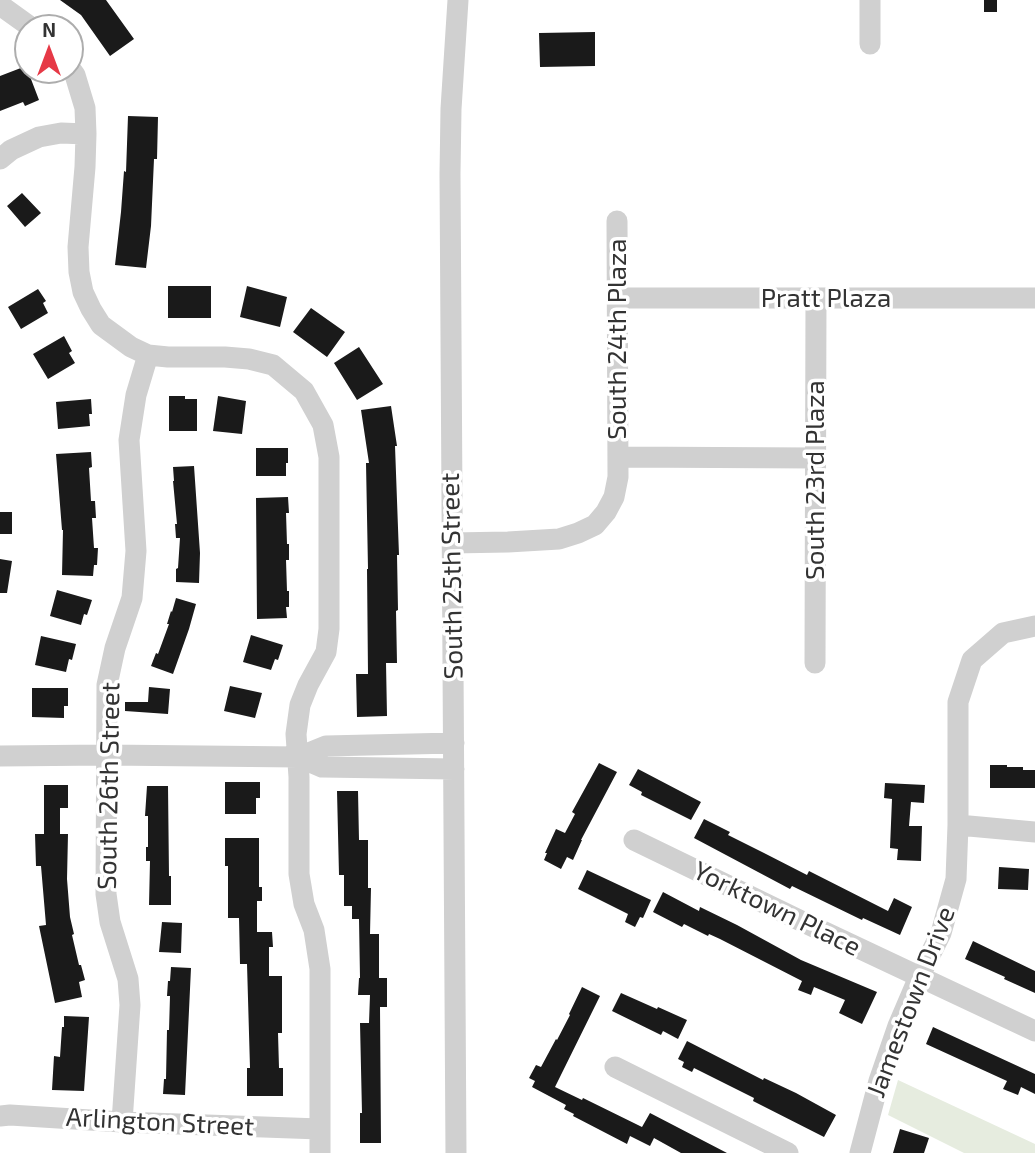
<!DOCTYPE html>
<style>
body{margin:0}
#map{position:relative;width:1035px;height:1153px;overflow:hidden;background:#fff;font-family:"Exo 2",sans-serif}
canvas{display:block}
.north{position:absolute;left:14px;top:14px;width:70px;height:70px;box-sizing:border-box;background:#fff;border:2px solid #adadad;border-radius:50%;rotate:0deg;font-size:19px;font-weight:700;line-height:28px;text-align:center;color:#333}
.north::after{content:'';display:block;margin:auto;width:24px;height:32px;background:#e63946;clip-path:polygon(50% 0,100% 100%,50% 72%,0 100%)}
</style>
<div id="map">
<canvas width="1035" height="1153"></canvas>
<div class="north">N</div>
</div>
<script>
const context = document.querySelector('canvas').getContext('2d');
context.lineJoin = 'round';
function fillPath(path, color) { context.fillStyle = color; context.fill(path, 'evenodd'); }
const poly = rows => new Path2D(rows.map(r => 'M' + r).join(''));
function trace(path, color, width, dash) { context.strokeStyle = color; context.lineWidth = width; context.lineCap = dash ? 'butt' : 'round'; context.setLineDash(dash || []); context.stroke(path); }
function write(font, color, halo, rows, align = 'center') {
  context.font = font + ' "Exo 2",sans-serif'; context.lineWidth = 7; context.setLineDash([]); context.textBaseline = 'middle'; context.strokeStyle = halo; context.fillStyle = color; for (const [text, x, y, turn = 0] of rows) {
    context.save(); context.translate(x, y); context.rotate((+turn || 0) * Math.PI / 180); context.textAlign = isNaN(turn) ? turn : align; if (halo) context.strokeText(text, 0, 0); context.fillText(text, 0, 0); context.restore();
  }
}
const green = poly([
 [898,1080,1035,1144,1035,1153,964,1153,888,1115]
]);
const building = poly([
 [60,0,106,0,134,39,110,56,81,15],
 [984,0,997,0,997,12,984,12],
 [595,32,595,66,540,67,539,33],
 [26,66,39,100,25,106,23,102,0,111,0,76],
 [128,116,158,117,157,159,154,159,151,226,146,268,115,265,121,212,124,171,126,172],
 [22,193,41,213,25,227,7,206],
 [168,286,211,286,211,318,168,318],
 [247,286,287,297,280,327,240,317],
 [38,289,46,301,43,303,48,313,21,329,8,307],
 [311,308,345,332,327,357,293,332],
 [64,336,72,351,69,353,75,363,48,379,33,354],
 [359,347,383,384,357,400,334,363],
 [169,396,185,396,185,399,197,399,197,431,169,431],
 [218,396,246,401,242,434,213,431],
 [91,399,92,414,89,414,90,426,58,429,56,402],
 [391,406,397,446,395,446,399,555,397,555,398,610,396,611,397,663,386,663,387,716,357,717,356,674,368,674,367,569,368,569,366,463,369,463,361,410],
 [256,448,288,448,288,463,286,463,286,476,256,476],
 [91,452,92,467,89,468,91,501,95,501,96,518,92,518,94,548,98,548,97,565,94,565,93,576,62,575,63,530,62,530,56,454],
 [194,466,200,553,199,583,176,582,176,569,178,568,180,538,176,538,175,524,177,524,173,481,174,481,173,467],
 [288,497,289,513,286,513,287,544,289,544,289,560,286,560,287,591,289,591,289,607,286,607,287,618,257,619,256,498],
 [0,512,12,512,12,534,0,534],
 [0,559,12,561,7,593,0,593],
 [57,590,92,600,87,615,84,614,81,625,50,616],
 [176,598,196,604,189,629,173,674,151,666,156,653,158,654,169,624,167,624,171,611,172,612],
 [251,635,283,645,278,660,275,659,271,670,243,662],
 [41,636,76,644,72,660,69,659,66,672,35,665],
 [230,686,262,693,255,718,224,711],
 [149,687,170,689,168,714,125,711,125,702,148,702],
 [32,688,68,688,68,706,64,706,64,718,32,717],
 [599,763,617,772,581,840,582,840,573,860,567,857,561,869,544,860,547,853,545,853,556,829,565,833,575,814,572,812],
 [990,765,1007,765,1007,767,1023,767,1023,770,1035,770,1035,788,990,788],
 [638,769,701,802,691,820,641,795,642,792,629,785],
 [225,782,260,782,260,798,256,798,256,814,225,814],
 [885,783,925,785,924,803,911,802,909,826,922,826,921,861,897,860,898,849,890,848,892,799,884,798],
 [44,785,68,785,68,808,60,808,60,834,68,834,67,879,70,917,74,934,72,935,79,965,81,965,85,980,79,982,82,997,55,1003,39,926,46,925,41,866,36,866,35,834,44,834],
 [147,786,168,786,169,876,171,876,171,905,149,905,150,861,146,861,146,847,148,847,148,816,145,816],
 [337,791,358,791,359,840,368,840,368,888,371,888,370,934,379,934,379,978,387,978,387,1007,380,1007,381,1143,360,1143,360,1113,362,1113,360,1023,369,1023,370,995,358,995,359,978,360,978,359,919,352,919,352,906,344,906,344,875,339,875],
 [704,819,730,832,728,835,764,853,807,875,809,871,888,911,894,898,912,907,900,935,863,918,862,920,792,886,790,889,694,838],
 [225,838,259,838,259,887,262,887,262,901,257,901,257,932,272,932,273,947,269,947,269,976,282,976,282,1033,278,1033,279,1068,283,1068,283,1096,247,1096,247,1068,250,1068,247,964,240,964,239,918,228,918,228,866,225,866],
 [999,867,1029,869,1028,890,998,889],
 [587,870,651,900,643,918,640,917,635,927,625,922,628,914,578,889],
 [663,892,699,911,700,907,737,925,801,960,877,992,862,1024,839,1013,845,1000,814,987,811,995,798,990,802,981,720,939,709,934,708,936,684,924,682,927,653,912],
 [162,922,182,923,181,953,159,952],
 [973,941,1035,971,1035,993,1004,979,1005,977,965,959],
 [171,967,191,968,185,1095,163,1094,164,1079,166,1079,167,1030,169,1030,170,996,167,996,168,981,170,981],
 [582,987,600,996,555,1087,582,1100,583,1098,642,1127,650,1113,727,1153,681,1153,654,1138,650,1146,630,1136,627,1144,573,1116,574,1114,564,1109,566,1105,532,1087,535,1081,529,1078,536,1065,541,1067,556,1039,557,1040,570,1015,569,1014],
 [621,993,657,1009,658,1007,687,1020,678,1039,663,1031,661,1035,612,1011],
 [64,1016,89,1017,84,1091,52,1090,54,1056,60,1057,62,1027,64,1027],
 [933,1027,1035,1074,1035,1094,1021,1087,1018,1095,1003,1089,1007,1081,926,1044],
 [687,1041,763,1080,764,1078,796,1093,836,1115,824,1137,753,1101,754,1098,694,1068,692,1072,682,1067,684,1062,678,1059],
 [900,1129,929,1138,924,1153,893,1153]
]);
const minor = poly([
 [870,0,870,44],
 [0,5,32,28],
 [70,68,75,75,85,108,86,134,85,167,78,247,79,272,83,292,91,309,101,325,131,347,148,355,136,395,129,440,136,551,132,598,115,648,107,685,106,894,110,922,128,979,130,1005,122,1122],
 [0,159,11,150,39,137,61,133,86,134],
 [617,298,1035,298],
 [148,355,168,357,225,357,249,359,273,365,304,391,323,425,329,457,329,629,326,652,308,685,300,705,296,734,299,777,299,874,304,904,314,930,320,969,320,1153],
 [618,457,815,458],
 [452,543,508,542,559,539,578,533,595,525,606,512,614,497,618,477,617,221],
 [815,663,816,298],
 [0,756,106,755,299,757,322,767,454,769],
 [299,757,326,746,454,743],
 [958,825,1035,832],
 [634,840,799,920,1035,1031],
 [615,1067,788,1153],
 [0,1116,10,1115,122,1122,320,1129],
 [456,1153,450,174,451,109,458,0],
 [860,1153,879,1081,898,1026,919,977,941,933,956,879,958,825,958,702,972,660,1003,633,1035,626]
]);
const streetNames = [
 ["Pratt Plaza",826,298],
 ["South 24th Plaza",617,339,-90],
 ["South 23rd Plaza",815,480,-90],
 ["South 25th Street",452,576,-91],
 ["South 26th Street",109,786,-89],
 ["Yorktown Place",777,909,26],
 ["Jamestown Drive",911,1002,-69],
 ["Arlington Street",160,1122,3]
];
fillPath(green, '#e6ecdf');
fillPath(building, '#1a1a1a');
trace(minor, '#d0d0d0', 21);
write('26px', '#333', '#fff', streetNames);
</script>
